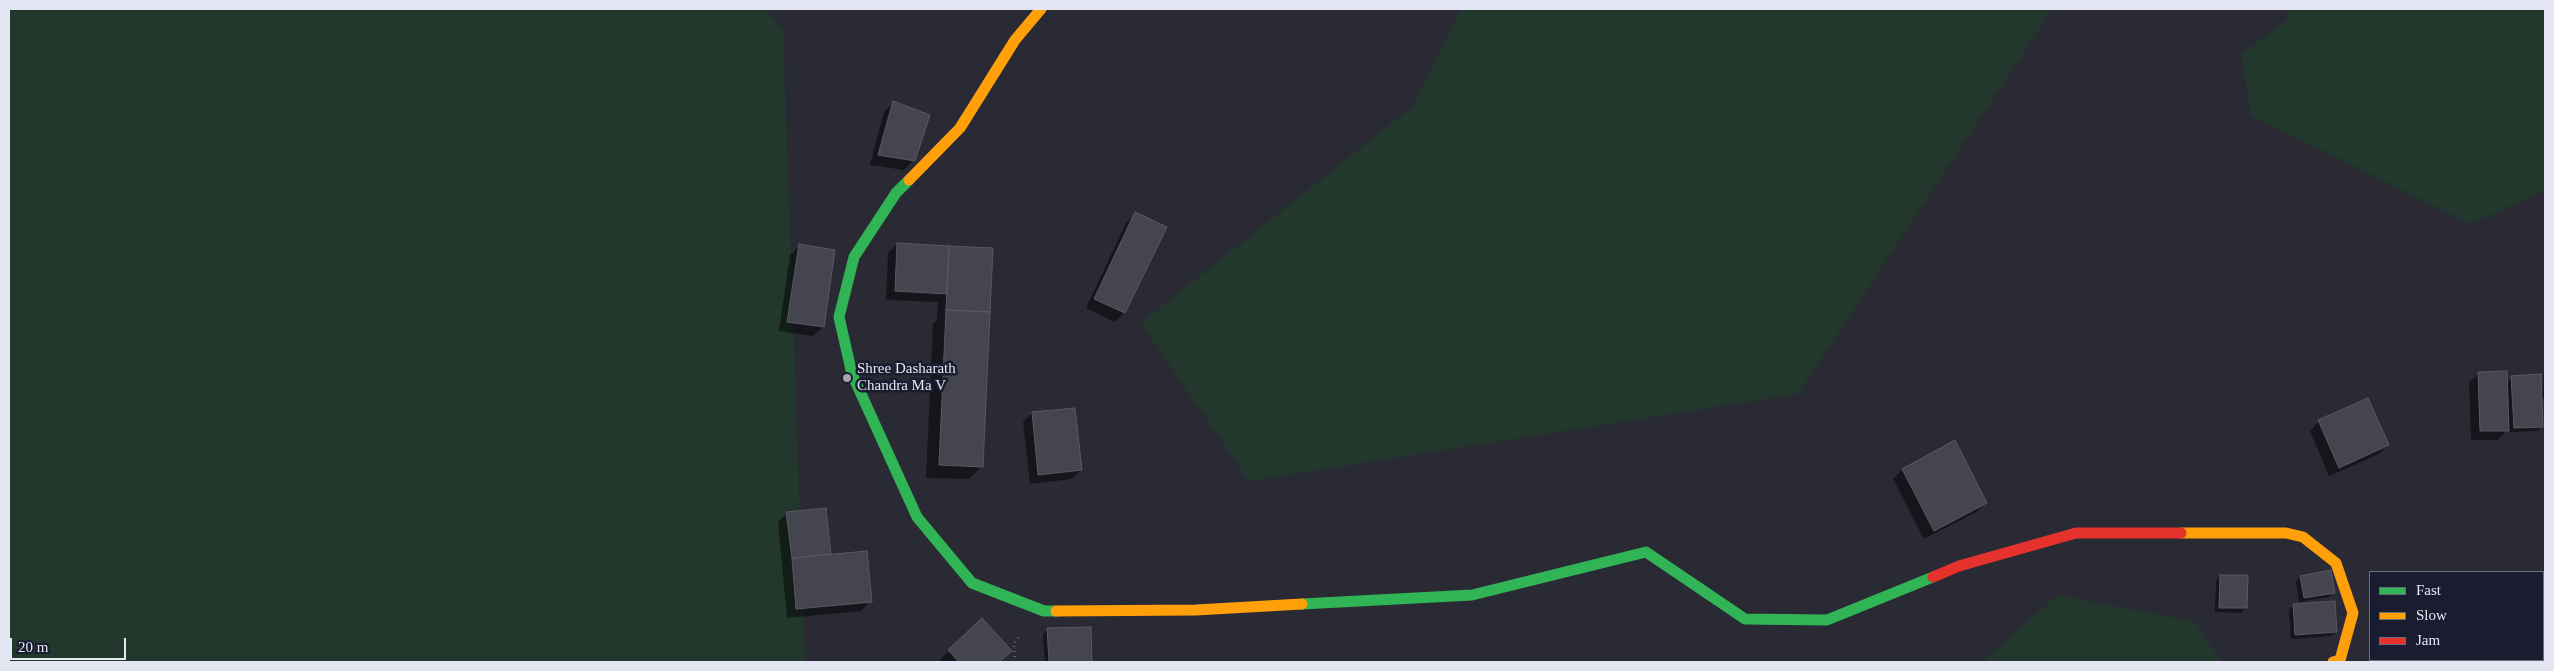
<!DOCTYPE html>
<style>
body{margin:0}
#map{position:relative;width:2554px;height:671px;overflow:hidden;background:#292a34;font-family:Georgia,serif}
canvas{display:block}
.frame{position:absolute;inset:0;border:10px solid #e4e6f3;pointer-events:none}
.legend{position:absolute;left:2369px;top:571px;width:175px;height:90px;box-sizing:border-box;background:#1a1d2f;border:1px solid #6b6d7d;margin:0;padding:6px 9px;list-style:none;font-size:15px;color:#e4e6f3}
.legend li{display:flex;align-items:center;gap:10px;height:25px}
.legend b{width:25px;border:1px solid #6b6d7d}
.scale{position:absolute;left:10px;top:638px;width:116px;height:22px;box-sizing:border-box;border:2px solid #e4e6f3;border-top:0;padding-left:6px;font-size:15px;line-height:18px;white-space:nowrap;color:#e4e6f3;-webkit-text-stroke:4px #1a1d2f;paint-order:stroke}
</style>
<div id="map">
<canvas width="2554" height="671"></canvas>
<div class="frame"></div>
<ul class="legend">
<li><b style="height:6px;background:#30b455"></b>Fast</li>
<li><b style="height:6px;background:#ff9f0a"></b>Slow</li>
<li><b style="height:6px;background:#e5322d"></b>Jam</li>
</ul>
<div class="scale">20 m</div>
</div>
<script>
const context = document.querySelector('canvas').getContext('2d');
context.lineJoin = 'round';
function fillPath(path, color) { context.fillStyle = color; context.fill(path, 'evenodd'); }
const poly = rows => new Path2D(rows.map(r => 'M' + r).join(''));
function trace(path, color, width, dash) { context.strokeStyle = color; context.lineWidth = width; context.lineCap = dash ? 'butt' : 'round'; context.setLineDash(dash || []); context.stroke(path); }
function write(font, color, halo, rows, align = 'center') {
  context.font = font + ' Georgia,serif'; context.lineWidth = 5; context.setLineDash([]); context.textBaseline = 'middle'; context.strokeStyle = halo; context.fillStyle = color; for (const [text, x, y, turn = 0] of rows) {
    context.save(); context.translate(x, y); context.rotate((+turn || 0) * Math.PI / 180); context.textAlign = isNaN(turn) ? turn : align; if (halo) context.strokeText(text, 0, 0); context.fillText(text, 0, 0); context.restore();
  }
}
const green = poly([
 [9,9,765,9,783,29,805,662,9,662],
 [1461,9,2052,9,1798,394,1249,481,1141,323,1413,106],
 [2289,9,2545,9,2545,190,2471,224,2251,115,2241,55,2287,20],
 [2058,595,2195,622,2221,662,1982,662]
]);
const shadow = poly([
 [893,103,914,160,904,170,870,165,884,112],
 [1136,213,1165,228,1124,313,1115,322,1086,308,1126,223],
 [897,244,992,249,982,466,969,479,926,478,933,324,937,320,938,302,886,300,888,253],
 [800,245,823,327,813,336,779,331,790,255],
 [2545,351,2545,398,2541,398,2542,426,2538,431,2510,432,2509,428,2498,440,2471,440,2469,382,2479,373,2506,383,2512,377,2543,391],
 [1032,413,1081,470,1072,479,1030,484,1023,422],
 [2319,421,2388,445,2379,454,2329,476,2310,431],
 [1902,470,1986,503,1976,512,1924,539,1893,479],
 [825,509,830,556,870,601,861,611,787,618,778,522,787,513],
 [2220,576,2246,608,2241,613,2215,612,2216,581],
 [2300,577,2334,592,2329,597,2299,602,2296,582],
 [2294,605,2336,632,2331,636,2291,639,2289,610],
 [1090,628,1091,662,1045,662,1043,634,1048,630],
 [949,650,1010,651,998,662,942,662,940,660]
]);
const building = poly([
 [893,101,930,115,915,161,878,155,893,101],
 [1135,212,1167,227,1125,313,1094,299,1135,212],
 [897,243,949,246,947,294,895,291,897,243],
 [799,244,835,250,824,327,787,322,799,244],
 [949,246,993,248,990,312,946,310,949,246],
 [946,310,990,312,983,467,939,465,946,310],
 [2507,371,2509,431,2480,431,2478,372,2507,371],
 [2541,374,2543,427,2514,428,2511,376,2541,374],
 [2368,398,2389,445,2339,468,2318,420,2368,398],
 [1075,408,1082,470,1038,475,1032,412,1075,408],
 [1955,440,1987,503,1934,531,1902,469,1955,440],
 [826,508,831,554,792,558,786,512,826,508],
 [867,551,872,602,796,609,792,558,867,551],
 [2331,570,2335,593,2304,598,2300,576,2331,570],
 [2220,575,2248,575,2247,608,2219,608,2220,575],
 [2335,601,2337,632,2295,635,2293,604,2335,601],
 [982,618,1012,651,999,662,959,662,948,650,982,618],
 [1091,627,1092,662,1049,662,1047,628,1091,627]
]);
const path = poly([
 [1015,662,1014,643,1019,637]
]);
const fast = poly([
 [909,180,896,193,854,257,839,317,852,374,917,517,972,583,1044,611,1056,611],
 [1302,604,1472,595,1646,552,1745,619,1827,620,1933,577]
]);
const slow = poly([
 [909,180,960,128,1015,40,1041,9],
 [2181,533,2286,533,2303,537,2336,563,2353,613,2340,660,2333,662],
 [1056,611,1196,610,1302,604]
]);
const jam = poly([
 [1933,577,1959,566,2076,533,2181,533]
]);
const markers = [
 [847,378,5,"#a3a4b0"]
];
const poiNames = [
 ["Shree Dasharath",857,369],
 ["Chandra Ma V",857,386]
];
fillPath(green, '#22382c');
fillPath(shadow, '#0007');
fillPath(building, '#45454f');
trace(building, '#595962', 1);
trace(path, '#62636a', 3, [1, 4]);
trace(fast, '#30b455', 11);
trace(slow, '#ff9f0a', 11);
trace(jam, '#e5322d', 11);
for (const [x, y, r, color] of markers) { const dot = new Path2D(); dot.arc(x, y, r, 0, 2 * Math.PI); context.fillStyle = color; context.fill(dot); trace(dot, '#1a1d2f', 2); }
write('15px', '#e4e6f3', '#1a1d2f', poiNames, 'left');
</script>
